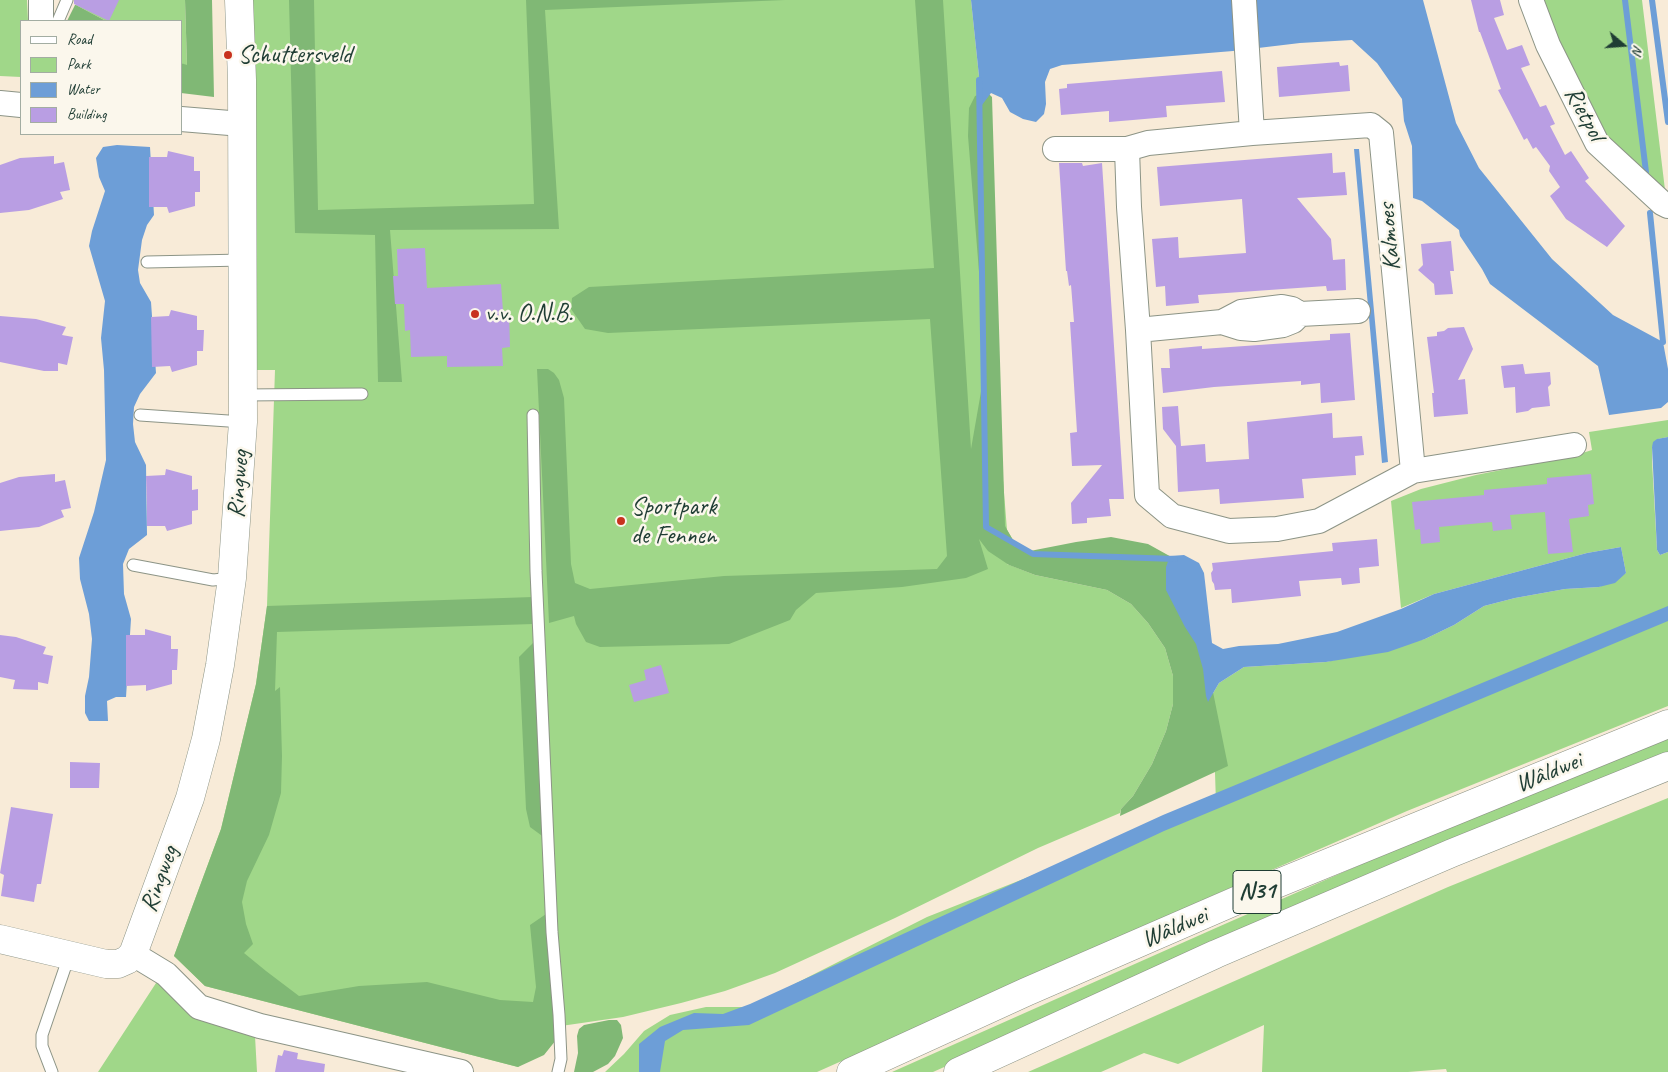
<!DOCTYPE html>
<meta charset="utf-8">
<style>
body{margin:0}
#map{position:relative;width:1668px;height:1072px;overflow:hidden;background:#f8ebd8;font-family:Caveat,sans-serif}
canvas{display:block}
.legend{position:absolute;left:20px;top:20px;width:162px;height:115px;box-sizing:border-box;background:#fbf7ec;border:1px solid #a3ada2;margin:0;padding:6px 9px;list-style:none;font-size:15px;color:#1f3d34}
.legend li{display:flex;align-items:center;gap:10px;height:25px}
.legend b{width:25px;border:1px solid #a3ada2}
.north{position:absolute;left:1598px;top:20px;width:50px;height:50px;-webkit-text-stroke:4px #fbf7ec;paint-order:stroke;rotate:108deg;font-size:14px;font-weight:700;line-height:20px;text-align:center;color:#1f3d34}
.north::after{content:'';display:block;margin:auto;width:18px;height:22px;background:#1f3d34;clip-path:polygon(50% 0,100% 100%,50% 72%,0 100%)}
</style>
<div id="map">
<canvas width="1668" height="1072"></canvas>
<ul class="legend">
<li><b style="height:6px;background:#fff"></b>Road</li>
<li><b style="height:14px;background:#a0d789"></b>Park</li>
<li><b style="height:14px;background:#6d9ed7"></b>Water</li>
<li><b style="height:14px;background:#b99ee3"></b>Building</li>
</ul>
<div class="north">N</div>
</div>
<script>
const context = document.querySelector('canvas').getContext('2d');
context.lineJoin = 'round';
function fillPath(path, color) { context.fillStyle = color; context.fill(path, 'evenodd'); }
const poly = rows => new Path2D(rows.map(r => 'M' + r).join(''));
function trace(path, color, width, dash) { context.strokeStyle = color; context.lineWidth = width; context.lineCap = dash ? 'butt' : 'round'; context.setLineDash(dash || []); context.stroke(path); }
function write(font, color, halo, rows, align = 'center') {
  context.font = font + ' Caveat,sans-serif'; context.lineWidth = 5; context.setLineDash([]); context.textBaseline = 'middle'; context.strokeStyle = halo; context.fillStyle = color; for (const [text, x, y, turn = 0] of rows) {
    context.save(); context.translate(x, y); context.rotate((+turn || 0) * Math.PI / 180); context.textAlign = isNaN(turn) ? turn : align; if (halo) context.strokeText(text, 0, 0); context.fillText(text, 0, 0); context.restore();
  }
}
const green = poly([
 [0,0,27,0,28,21,21,21,21,77,0,76],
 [78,0,185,0,187,66,181,63,181,21,106,21,76,5],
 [249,0,971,0,982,105,974,115,1007,530,1015,543,1027,550,1041,553,1007,564,1035,575,1107,590,1131,604,1148,623,1165,648,1173,676,1173,704,1166,731,1152,764,1133,796,1121,809,1120,813,1038,848,895,918,775,973,725,991,681,1003,623,1017,561,1026,518,1067,205,986,174,956,221,829,256,684,267,606,275,370,252,370],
 [1542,0,1642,0,1666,198,1606,144,1558,56],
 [1668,420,1668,437,1658,439,1652,447,1652,461,1657,550,1660,555,1668,552,1668,706,1407,811,1205,899,817,1072,605,1072,624,1054,644,1031,670,1015,706,1007,749,1007,927,917,1216,803,1214,743,1208,702,1219,683,1244,667,1326,662,1425,639,1454,625,1484,606,1515,598,1565,589,1599,587,1626,573,1621,547,1587,553,1434,594,1401,608,1391,501,1421,489,1476,475,1576,455,1592,450,1589,432],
 [1668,738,1668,756,1224,942,933,1072,892,1072,1218,927,1419,839],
 [1668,798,1668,1072,1447,1072,1446,1069,1408,1072,1262,1072,1264,1025,1178,1064,1144,1053,1101,1072,1028,1072,1448,887],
 [158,980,206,1022,255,1036,257,1072,98,1072]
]);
const forest = poly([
 [185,0,212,0,214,97,181,93,181,63,187,65],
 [289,0,314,0,318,210,534,204,526,0,785,0,545,10,559,229,390,230,402,382,378,382,375,235,295,233],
 [915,0,943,0,971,449,982,386,983,321,968,136,969,108,975,96,987,92,992,97,1005,526,1014,542,1030,551,1076,542,1111,537,1148,544,1175,559,1213,692,1228,766,1120,816,1121,809,1133,796,1152,764,1166,731,1173,704,1173,676,1165,648,1148,623,1131,604,1107,590,1035,575,1009,565,988,551,979,539,988,569,966,578,902,587,816,593,796,610,790,620,729,644,600,647,586,642,576,624,574,616,549,623,537,369,548,369,554,373,559,380,564,398,571,564,575,583,590,589,724,576,937,569,947,556,930,319,608,333,585,329,571,309,572,298,589,287,934,268],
 [75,5,76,5,106,21,67,21],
 [533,597,534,624,277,632,275,691,280,687,282,756,281,793,269,835,247,881,242,902,246,924,253,944,244,953,266,971,299,996,359,986,427,982,500,1000,533,1002,536,987,530,925,549,912,556,1040,544,1055,518,1067,205,986,174,956,221,829,256,684,267,606],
 [535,641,545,838,530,827,526,809,519,657],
 [609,1020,617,1020,621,1025,623,1038,615,1056,608,1064,593,1072,574,1072,578,1053,577,1036,579,1029,584,1025]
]);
const water = poly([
 [971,0,1423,0,1456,123,1479,168,1552,259,1613,315,1663,342,1668,369,1668,402,1661,408,1609,415,1598,366,1490,284,1482,269,1460,236,1459,230,1422,201,1413,198,1412,146,1404,121,1402,99,1377,63,1352,40,1300,43,1233,51,1062,65,1050,69,1045,82,1046,104,1044,114,1036,122,1023,119,1010,112,1002,98,991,93,982,105],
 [117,145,150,147,154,215,147,225,142,240,138,270,140,283,151,302,156,373,140,394,134,407,133,424,135,442,146,465,147,535,129,549,123,564,124,594,131,619,126,697,116,697,107,701,108,721,89,721,85,713,85,696,89,677,92,639,89,614,80,579,79,558,94,512,106,460,104,370,101,338,105,301,89,246,92,231,105,191,99,177,96,158,103,147],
 [1354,149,1359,149,1388,462,1382,463],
 [1668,437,1668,552,1660,555,1657,550,1652,447,1653,442,1657,439],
 [1621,547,1626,573,1615,583,1599,587,1565,589,1515,598,1484,606,1454,625,1425,639,1388,652,1326,662,1244,667,1219,683,1208,702,1206,696,1203,669,1196,644,1185,627,1166,590,1166,567,1170,556,1184,555,1199,563,1204,573,1212,643,1223,649,1239,646,1278,644,1337,632,1401,609,1434,594,1587,553],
 [1668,606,1668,621,1164,831,749,1025,683,1030,665,1041,660,1072,639,1072,639,1044,660,1027,694,1013,723,1014,750,1004,1163,815]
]);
const stream = poly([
 [1625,0,1646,172],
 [1652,0,1668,122],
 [979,80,986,527,1033,554,1175,559],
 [1650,213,1663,342]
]);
const building = poly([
 [74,0,119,0,109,21,74,4],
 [1471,0,1500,0,1504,15,1494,18,1507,50,1522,45,1530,65,1521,68,1540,107,1546,105,1555,124,1550,126,1565,155,1571,151,1589,178,1585,181,1625,226,1607,247,1566,219,1550,196,1560,187,1549,171,1550,166,1536,147,1533,149,1527,138,1524,140,1498,90,1501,89,1480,32,1479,32],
 [1339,62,1340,66,1348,65,1350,91,1279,97,1277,67],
 [1222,71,1225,102,1166,106,1167,117,1133,120,1109,122,1109,111,1061,115,1059,89,1067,88,1067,84],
 [168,151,194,157,194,171,200,171,200,192,195,192,195,206,169,213,167,207,149,207,149,157,167,157],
 [1332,153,1333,173,1345,172,1347,195,1297,198,1331,239,1333,260,1345,259,1346,290,1327,291,1326,286,1198,295,1199,303,1166,306,1165,286,1156,287,1152,239,1178,237,1179,258,1246,253,1242,199,1160,206,1157,167],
 [54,156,54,164,64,162,70,190,60,192,63,199,29,210,0,213,0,165,20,158],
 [1059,163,1082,163,1083,166,1102,163,1124,499,1109,499,1111,516,1087,518,1087,523,1072,524,1071,503,1102,465,1072,466,1070,433,1077,432,1070,322,1074,322,1071,285,1069,286,1067,271,1066,271],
 [1451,241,1454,271,1450,271,1453,294,1435,295,1434,284,1418,270,1423,265,1421,244],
 [425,248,427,288,501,284,503,311,509,311,510,347,502,348,503,366,447,367,447,356,411,357,410,330,405,331,404,304,395,304,393,276,398,276,397,249],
 [171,310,197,316,197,330,204,330,203,351,197,351,197,365,172,372,170,366,152,367,151,317,169,316],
 [0,316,36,319,66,327,62,335,73,337,67,365,58,363,58,371,44,371,0,362],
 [1464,327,1473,349,1458,380,1465,379,1468,414,1434,417,1432,393,1434,393,1427,337,1437,336,1437,332,1444,331,1448,328],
 [1350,333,1355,400,1321,403,1320,383,1301,385,1301,381,1214,387,1163,393,1161,368,1170,368,1169,349,1202,346,1202,349,1330,340,1330,334],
 [1523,364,1525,374,1550,372,1551,384,1548,387,1550,406,1532,408,1528,411,1516,413,1515,387,1504,388,1501,366],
 [1178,406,1181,446,1205,444,1206,462,1249,459,1247,422,1332,413,1333,438,1362,436,1364,455,1355,456,1356,475,1302,479,1304,498,1220,504,1219,489,1178,492,1176,446,1163,429,1162,407],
 [166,469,192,476,192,490,198,489,198,510,192,511,192,524,167,531,165,526,147,526,147,504,146,476,165,475],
 [55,474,55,482,65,480,71,508,61,510,64,517,39,527,0,531,0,483,19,477],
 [1591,474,1594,504,1588,505,1589,516,1569,519,1573,552,1548,554,1545,512,1510,515,1512,529,1493,531,1492,522,1439,527,1440,542,1421,544,1420,529,1415,530,1412,502,1484,495,1484,490,1547,484,1547,478],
 [1377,539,1379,566,1359,568,1360,583,1342,585,1341,578,1299,581,1301,596,1232,603,1231,589,1215,590,1214,584,1212,581,1211,573,1213,570,1212,563,1333,551,1332,543],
 [145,629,171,636,171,649,178,649,177,670,172,670,172,684,146,691,146,685,126,686,126,635,145,635],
 [0,635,16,637,46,647,43,654,53,656,48,684,38,682,38,690,13,689,15,680,0,677],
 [661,665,669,693,634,702,629,685,646,680,644,670],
 [70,762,100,763,99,788,70,788],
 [11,807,53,814,41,884,37,884,34,902,1,896,4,875,0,873],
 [284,1050,298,1053,297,1059,325,1064,324,1072,275,1072,278,1055,282,1056]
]);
const service = poly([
 [58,21,67,0],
 [147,262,243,260],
 [244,395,362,394],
 [140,415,243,422],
 [533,415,536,571,552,932,559,1015,561,1059,558,1072],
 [133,565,213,580,232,578],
 [52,1072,42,1046,42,1035,69,956]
]);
const minor = poly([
 [1244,0,1252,133],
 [1531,0,1548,45,1597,143,1662,203,1668,206],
 [41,21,41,0],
 [0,103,21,105],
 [181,119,242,124],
 [1055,149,1127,149],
 [1222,322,1241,328,1254,329,1283,325,1293,321,1300,314],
 [1138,330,1222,322,1241,312,1282,307,1292,309,1300,314,1358,311],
 [1413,471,1381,133,1371,125,1252,133,1148,143,1127,149,1129,207,1138,330,1147,495,1172,516,1229,531,1277,529,1319,521,1413,471,1574,445],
 [133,954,166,974,199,1007,260,1026,461,1072]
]);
const secondary = poly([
 [0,939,106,964,118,964,127,960,133,954,190,798,206,739,220,665,232,578,243,422,242,80,239,0]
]);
const trunk = poly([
 [851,1072,1026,992,1247,896,1668,724],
 [958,1072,1216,954,1452,853,1668,766]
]);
const markers = [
 [228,55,5,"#c8321e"],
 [475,314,5,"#c8321e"],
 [621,521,5,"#c8321e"]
];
const shields = [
 [1257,892,48]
];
const shieldNames = [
 ["N31",1257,892]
];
const poiNames = [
 ["Schuttersveld",238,55],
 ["v.v. O.N.B.",485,314],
 ["Sportpark",631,507],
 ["de Fennen",631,536]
];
const streetNames = [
 ["Rietpol",1584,114,61],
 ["Kalmoes",1390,237,-95],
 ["Ringweg",239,484,-86],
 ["Wâldwei",1549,773,-22],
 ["Ringweg",160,879,-70],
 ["Wâldwei",1175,928,-23]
];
fillPath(green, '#a0d789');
fillPath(forest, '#80b875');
fillPath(water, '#6d9ed7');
trace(stream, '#6d9ed7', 6);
fillPath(building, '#b99ee3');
trace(service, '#8c9486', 13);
trace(minor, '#8c9486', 26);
trace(secondary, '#8c9486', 29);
trace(trunk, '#8c9486', 29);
trace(service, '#fff', 11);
trace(minor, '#fff', 24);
trace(secondary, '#fff', 28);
trace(trunk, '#fff', 28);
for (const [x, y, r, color] of markers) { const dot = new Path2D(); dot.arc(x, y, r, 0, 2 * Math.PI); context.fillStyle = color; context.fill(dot); trace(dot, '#fbf7ec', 2); }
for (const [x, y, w] of shields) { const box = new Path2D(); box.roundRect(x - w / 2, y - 21.5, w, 43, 4); context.fillStyle = '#fbf7ec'; context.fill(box); trace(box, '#1f3d34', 1); }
write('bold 24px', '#1f3d34', null, shieldNames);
write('25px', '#1f3d34', '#fbf7ec', poiNames, 'left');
write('25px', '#1f3d34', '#fbf7ec', streetNames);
</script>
